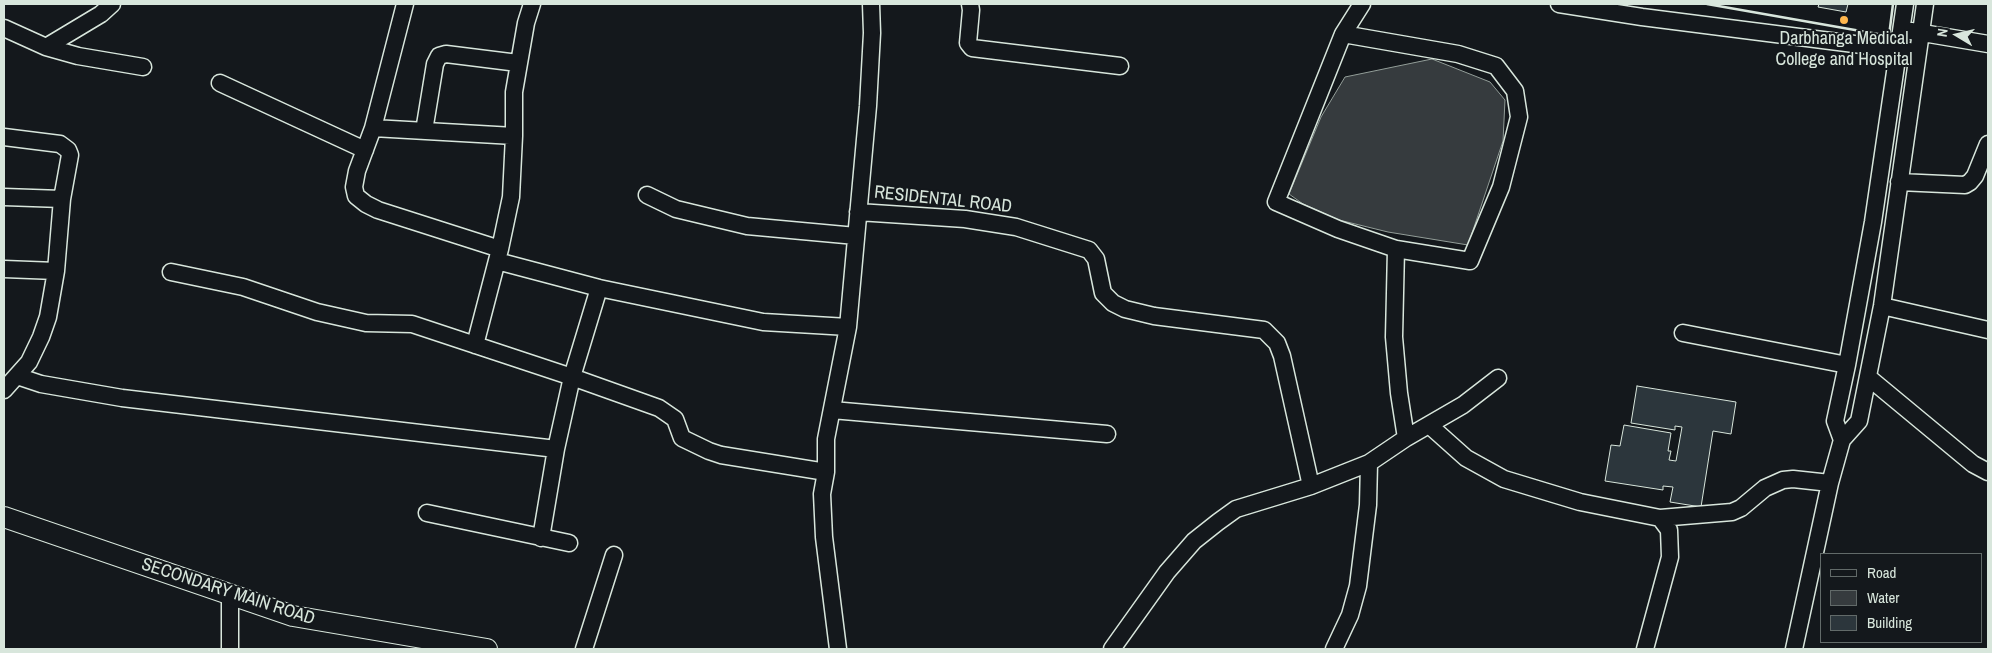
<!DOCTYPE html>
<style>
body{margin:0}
#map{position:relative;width:1992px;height:653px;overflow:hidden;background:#14181c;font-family:"Archivo Narrow",sans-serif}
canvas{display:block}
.frame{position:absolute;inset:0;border:5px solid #d8e6dc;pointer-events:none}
.legend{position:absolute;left:1820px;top:553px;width:162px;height:90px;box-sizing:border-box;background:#14181c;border:1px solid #626a69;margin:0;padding:6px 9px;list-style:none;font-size:15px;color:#d8e6dc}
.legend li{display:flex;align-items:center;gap:10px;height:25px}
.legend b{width:25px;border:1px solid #626a69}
.north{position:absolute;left:1932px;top:10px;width:50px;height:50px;-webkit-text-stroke:4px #14181c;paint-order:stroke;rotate:279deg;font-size:14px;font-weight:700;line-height:20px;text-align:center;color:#d8e6dc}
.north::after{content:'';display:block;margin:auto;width:18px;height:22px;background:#d8e6dc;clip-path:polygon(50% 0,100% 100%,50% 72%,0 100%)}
</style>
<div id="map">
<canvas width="1992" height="653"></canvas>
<div class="frame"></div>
<ul class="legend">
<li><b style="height:6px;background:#14181c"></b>Road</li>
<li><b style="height:14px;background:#363b3e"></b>Water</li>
<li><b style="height:14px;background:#2c363c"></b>Building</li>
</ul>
<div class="north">N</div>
</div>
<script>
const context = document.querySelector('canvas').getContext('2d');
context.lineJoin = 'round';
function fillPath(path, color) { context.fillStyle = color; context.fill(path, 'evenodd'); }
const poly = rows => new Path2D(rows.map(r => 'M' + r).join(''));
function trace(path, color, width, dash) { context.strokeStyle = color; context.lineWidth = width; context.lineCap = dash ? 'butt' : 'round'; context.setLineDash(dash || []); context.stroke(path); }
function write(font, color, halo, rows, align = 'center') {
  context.font = font + ' "Archivo Narrow",sans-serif'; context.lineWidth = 4; context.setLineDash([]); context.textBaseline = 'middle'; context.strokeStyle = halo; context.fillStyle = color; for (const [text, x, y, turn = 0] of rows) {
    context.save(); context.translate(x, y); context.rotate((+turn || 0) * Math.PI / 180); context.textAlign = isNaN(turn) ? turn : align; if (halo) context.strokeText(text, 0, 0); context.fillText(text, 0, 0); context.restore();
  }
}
const water = poly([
 [1432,59,1490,82,1505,100,1503,141,1468,245,1388,232,1339,220,1303,204,1289,194,1321,117,1345,77,1432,59]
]);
const building = poly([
 [1819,4,1848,4,1846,12,1818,7,1819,4],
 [1637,386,1736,402,1731,434,1713,431,1701,507,1670,502,1673,487,1663,486,1663,490,1605,481,1611,445,1620,446,1624,425,1671,433,1668,451,1671,451,1669,460,1676,461,1682,427,1675,426,1675,430,1631,423,1637,386]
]);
const minor = poly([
 [405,4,373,128,357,171,354,187,356,196,366,204,378,210,500,249],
 [970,4,971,10,968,43,972,48,1120,66],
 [1559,4,1642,17,1909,51],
 [4,28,46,47,78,56,143,67],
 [1911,31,1988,44],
 [1343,34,1362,4],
 [46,47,101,14,112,4],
 [220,83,365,150],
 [373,128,514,136],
 [424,131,435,64,439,56,446,54,518,63],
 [4,137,60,144,68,150,70,155,62,199,56,271,48,317,41,337,29,362,4,390],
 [1899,182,1965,185,1970,182,1975,176,1988,144],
 [647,195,676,209,747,226,856,236],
 [4,197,62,199],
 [858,212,965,219,1016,227,1089,250,1096,259,1103,293,1113,303,1125,309,1154,316,1264,330,1277,343,1282,356,1311,486],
 [1396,249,1470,261,1501,187,1519,117,1515,91,1496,66,1458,54,1343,34,1276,202,1338,229,1396,249,1394,337,1399,393,1406,438],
 [497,261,599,288,763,322,848,327],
 [4,269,56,271],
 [171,272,243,287,317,312,366,323,412,324,572,377,659,408,675,419,682,438,709,451,721,455,826,472],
 [1882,306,1988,330],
 [1683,333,1847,365],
 [475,345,500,249,511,197,514,136,514,92,526,23,532,4],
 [17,376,41,384,122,398,556,449],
 [1868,377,1973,464,1988,472],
 [832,410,1107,434],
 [1429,425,1466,458,1504,479,1580,502,1660,518,1669,530,1670,557,1645,649],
 [1842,440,1835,421,1847,365,1873,222,1905,4],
 [427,513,569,543],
 [1660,518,1732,512,1741,508,1765,488,1783,480,1793,479,1830,483],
 [541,538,556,449,572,377,599,288],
 [230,649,230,595],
 [584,649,614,555],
 [838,649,824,537,822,494,826,472,826,439,848,327,868,106,872,33,871,4],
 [1112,649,1167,572,1194,541,1218,522,1236,509,1311,486,1369,463,1406,438,1463,405,1498,378],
 [1334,649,1350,615,1358,586,1368,505,1369,463],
 [1794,649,1830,483,1842,440,1859,421,1882,306,1925,4]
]);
const major = poly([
 [4,517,293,616,487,649]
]);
const wall = poly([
 [1707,4,1889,36,1893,4]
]);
const markers = [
 [1844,20,5,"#ffb74d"]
];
const poiNames = [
 ["Darbhanga Medical",1844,39],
 ["College and Hospital",1844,60]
];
const streetNames = [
 ["RESIDENTAL ROAD",943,200,6],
 ["SECONDARY MAIN ROAD",228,592,18]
];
fillPath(water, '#363b3e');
trace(water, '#939e99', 1);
fillPath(building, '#2c363c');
trace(building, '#d8e6dc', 1);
trace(minor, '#d8e6dc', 19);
trace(major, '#d8e6dc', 22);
trace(minor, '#14181c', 16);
trace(major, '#14181c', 20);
trace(wall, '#d8e6dc', 2.5);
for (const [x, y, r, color] of markers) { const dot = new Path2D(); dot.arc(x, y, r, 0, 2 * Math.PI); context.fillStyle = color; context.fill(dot); trace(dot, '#14181c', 2); }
write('18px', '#d8e6dc', '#14181c', poiNames);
write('18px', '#d8e6dc', '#14181c', streetNames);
</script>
